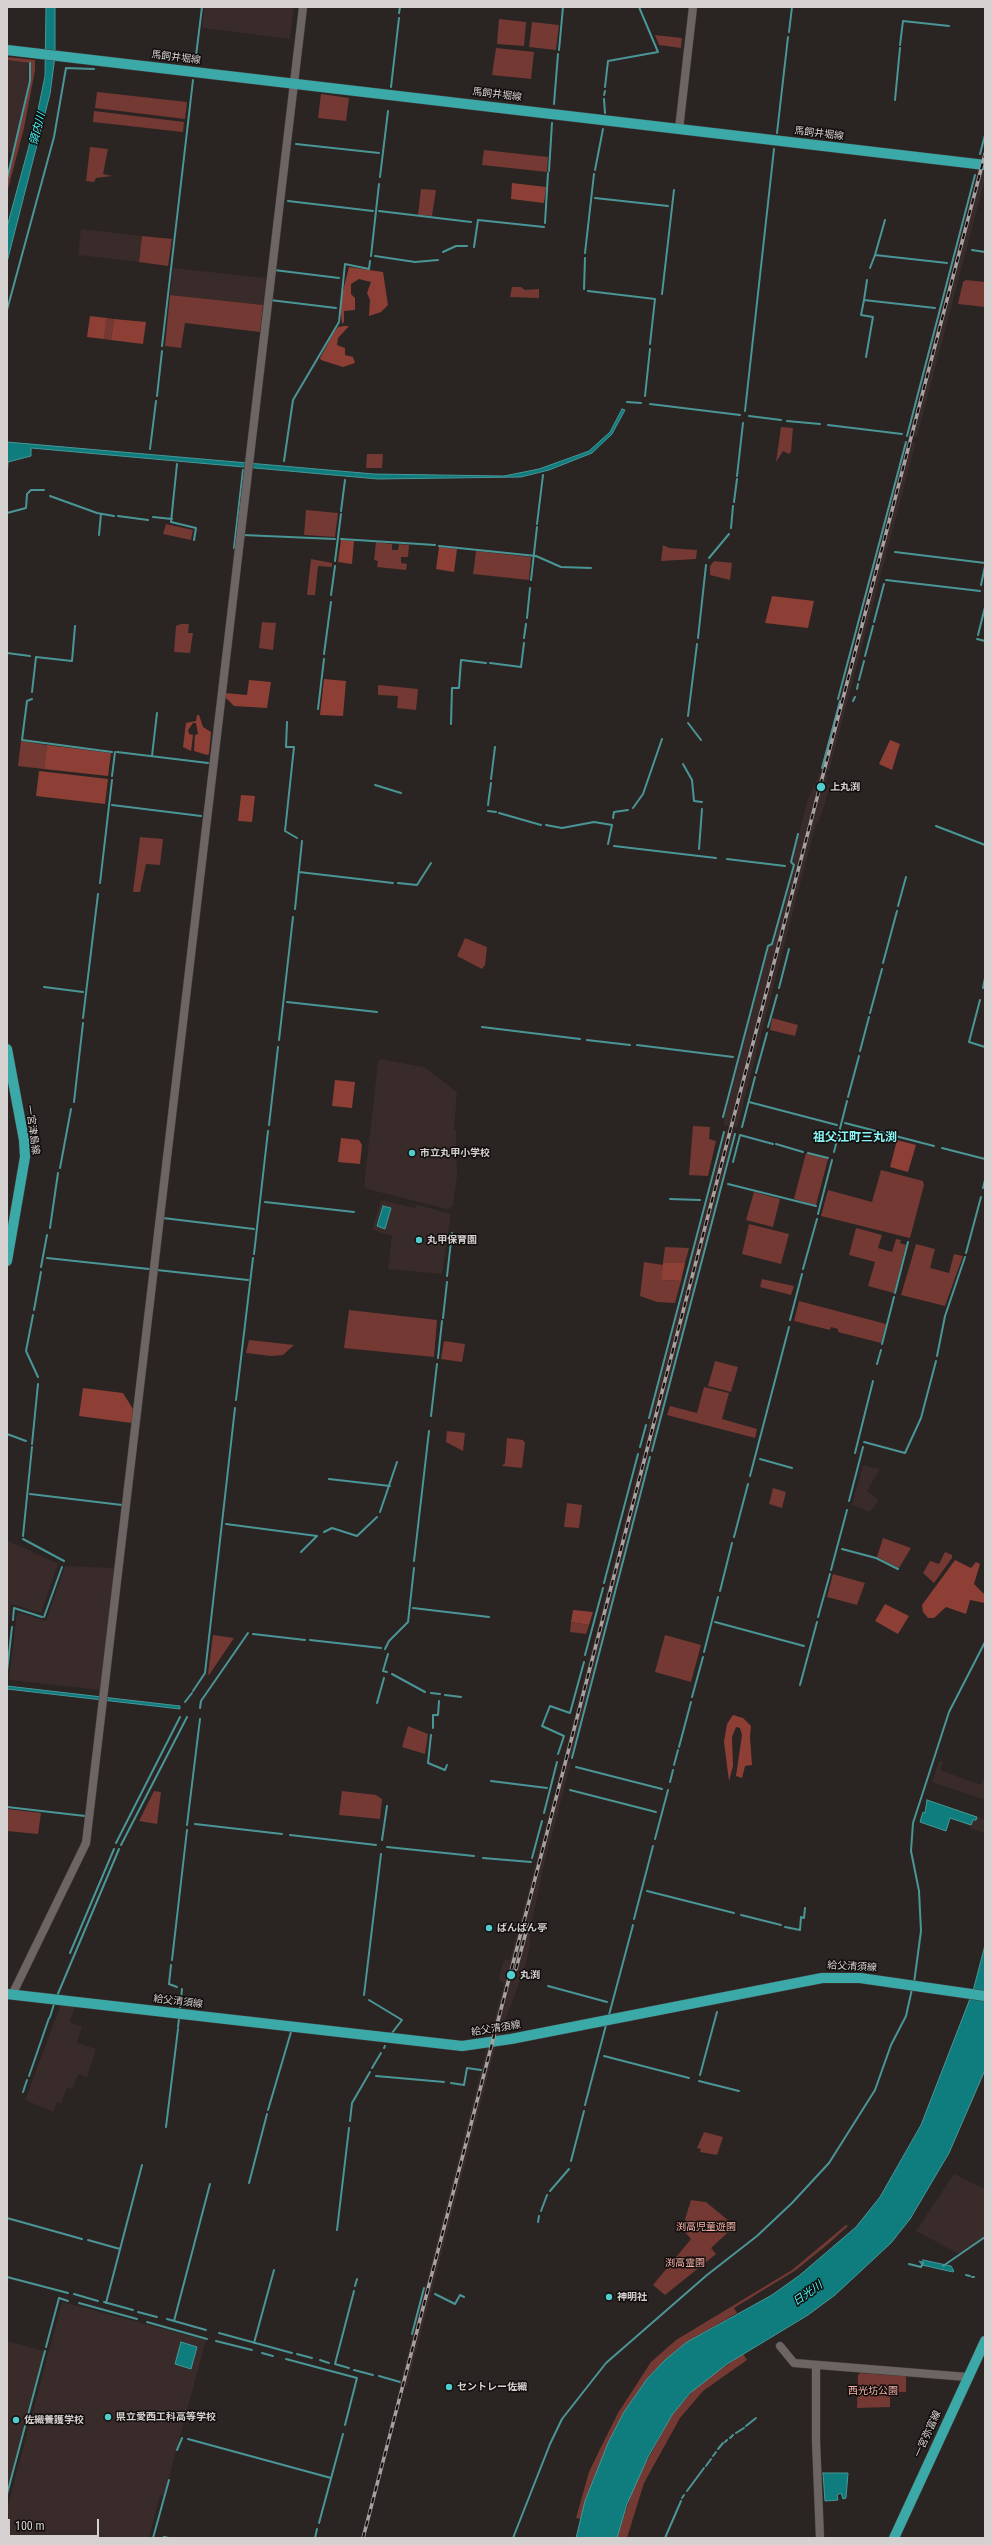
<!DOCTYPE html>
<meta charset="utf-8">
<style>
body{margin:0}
#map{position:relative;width:992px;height:2545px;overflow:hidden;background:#2a2423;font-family:"Roboto Condensed",sans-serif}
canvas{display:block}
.frame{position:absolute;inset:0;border:8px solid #d5d1d0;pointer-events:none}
.scale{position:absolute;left:8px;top:2519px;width:91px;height:18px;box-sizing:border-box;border:2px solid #d5d1d0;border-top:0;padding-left:5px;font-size:12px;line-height:14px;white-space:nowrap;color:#d5d1d0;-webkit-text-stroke:3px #110e0d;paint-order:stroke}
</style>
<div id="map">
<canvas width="992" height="2545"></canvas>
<div class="frame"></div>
<div class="scale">100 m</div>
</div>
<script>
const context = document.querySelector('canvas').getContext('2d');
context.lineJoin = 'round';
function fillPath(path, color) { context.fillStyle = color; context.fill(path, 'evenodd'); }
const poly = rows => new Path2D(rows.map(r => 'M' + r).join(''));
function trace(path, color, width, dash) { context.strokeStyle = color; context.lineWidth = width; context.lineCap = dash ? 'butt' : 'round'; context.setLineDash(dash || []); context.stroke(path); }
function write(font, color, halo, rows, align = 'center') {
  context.font = font + ' "Roboto Condensed","Noto Sans JP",sans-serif'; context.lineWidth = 3; context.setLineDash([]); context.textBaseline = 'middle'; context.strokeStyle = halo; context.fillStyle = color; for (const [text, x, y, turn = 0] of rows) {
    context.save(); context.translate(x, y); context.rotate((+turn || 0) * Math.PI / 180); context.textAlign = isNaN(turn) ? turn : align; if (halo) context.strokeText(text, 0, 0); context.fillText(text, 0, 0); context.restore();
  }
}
const built = poly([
 [204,7,294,7,290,39,202,28],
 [7,60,28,63,29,81,13,153,7,152],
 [978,170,985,171,985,179,917,437,909,436],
 [81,229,142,236,139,262,78,255],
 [173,268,266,278,263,305,170,295],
 [907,441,916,442,829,771,822,770],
 [820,773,828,775,826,784,830,785,824,807,818,823,816,823,737,1128,724,1125,724,1119,769,947,773,945,795,866,792,861,808,798],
 [381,1059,424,1067,457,1092,454,1130,456,1130,457,1176,453,1206,447,1209,367,1189,364,1186,378,1062],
 [726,1130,735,1132,651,1452,644,1450,650,1418],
 [381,1200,415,1208,418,1205,451,1214,442,1274,388,1269,392,1236,372,1230],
 [642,1454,649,1456,571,1758,564,1757],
 [863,1465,880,1469,867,1491,879,1500,870,1512,852,1505],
 [7,1540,58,1564,41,1613,11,1604,7,1639],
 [65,1566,113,1568,115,1571,101,1690,9,1680,17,1612,46,1621],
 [563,1761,571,1763,543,1869,531,1925,530,1946,525,1967,499,2037,489,2039,504,1984,499,1979,502,1966,505,1959,510,1960,515,1941],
 [939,1761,943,1762,940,1770,981,1785,985,1775,985,1800,932,1782],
 [977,1817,985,1820,985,1833,970,1828,973,1819,976,1820],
 [61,2004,76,2005,70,2022,82,2027,77,2043,96,2049,87,2077,78,2074,72,2089,67,2088,61,2104,57,2102,54,2112,25,2100],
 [496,2045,407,2387,400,2385,487,2047],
 [954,2174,985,2189,985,2236,959,2254,916,2231],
 [62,2302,206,2340,164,2496,160,2495,149,2538,7,2538,7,2509],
 [7,2341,44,2351,7,2490]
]);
const green = poly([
 [499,19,526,22,524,46,497,44],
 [532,22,559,25,556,50,529,47],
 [655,35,682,38,681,48,659,45],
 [496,48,534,52,531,79,492,75],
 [7,57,35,60,35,70,24,128,7,193,7,180,31,81,30,63,7,60],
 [97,92,187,102,185,119,95,108],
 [321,94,349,98,346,121,318,118],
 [94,111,184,122,183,132,93,122],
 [90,147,108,149,103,174,112,176,96,178,94,182,86,181],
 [484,150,548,157,547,172,482,165],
 [421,189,436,190,432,216,418,215],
 [142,236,172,239,168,266,139,262],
 [966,280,985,282,985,307,958,304,963,282],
 [512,287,521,287,525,290,539,289,539,298,510,297],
 [170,295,263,305,260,332,185,323,181,348,165,346],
 [107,318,114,319,111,340,104,339],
 [781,427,793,428,791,452,789,454,783,451,776,462],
 [367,454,383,454,382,468,366,468],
 [306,510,338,513,335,537,304,535],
 [166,524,193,530,191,540,163,534],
 [376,542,392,544,392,550,398,550,399,544,409,545,408,557,401,557,401,563,407,564,406,570,377,567,378,561,374,560],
 [663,545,669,548,697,550,696,559,661,561],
 [476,551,531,557,529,580,473,574],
 [311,559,332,563,332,567,318,566,315,595,307,595],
 [714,561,732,563,730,580,710,575,710,566],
 [262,622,276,623,273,650,259,648],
 [181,624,189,624,188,633,193,633,190,653,174,652,176,626],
 [378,685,418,689,416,710,397,708,398,696,378,695],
 [21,741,47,745,44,769,18,766],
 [140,837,163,839,160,865,146,864,140,892,133,892],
 [465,938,487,947,485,965,482,969,457,956],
 [772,1018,798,1025,795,1036,770,1030],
 [693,1126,710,1127,709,1139,716,1141,708,1176,689,1175],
 [806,1153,828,1159,816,1205,794,1199],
 [881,1170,923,1181,924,1185,910,1238,821,1216,828,1190,872,1202],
 [754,1192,780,1199,773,1227,746,1220],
 [749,1224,789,1234,781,1264,742,1254],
 [856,1228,882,1235,878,1248,892,1252,896,1239,901,1240,900,1243,906,1245,894,1293,868,1286,875,1262,849,1255],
 [916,1244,935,1249,930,1268,949,1273,954,1254,963,1256,945,1306,901,1295],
 [665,1247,689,1248,685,1263,663,1263],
 [644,1262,663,1265,661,1280,681,1281,675,1303,657,1302,640,1296],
 [762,1279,794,1286,791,1295,760,1287],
 [799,1301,886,1324,881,1343,838,1332,838,1329,831,1327,830,1330,794,1321],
 [349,1310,437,1320,434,1357,344,1348],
 [249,1340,294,1345,283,1355,271,1356,246,1353],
 [444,1341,465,1344,462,1362,441,1359],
 [715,1361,738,1367,731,1392,708,1386],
 [704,1387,729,1393,722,1419,757,1429,755,1438,667,1415,670,1406,697,1413],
 [447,1431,465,1433,463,1451,446,1442],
 [507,1438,523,1440,525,1443,522,1468,502,1466,505,1463],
 [773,1488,786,1492,782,1508,769,1504],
 [567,1503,582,1505,579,1528,564,1527],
 [883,1538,911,1548,899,1568,877,1557],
 [945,1552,952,1555,952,1558,934,1583,923,1573,930,1561,939,1564],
 [833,1574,865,1583,857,1605,827,1597],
 [571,1622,589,1625,586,1634,570,1632],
 [213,1635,234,1638,209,1675,208,1674],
 [665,1635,701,1645,691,1682,655,1672],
 [408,1726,428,1734,425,1754,402,1747],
 [154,1791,161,1792,157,1824,139,1821],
 [342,1791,376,1795,382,1799,380,1819,339,1815],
 [7,1809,41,1813,38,1834,7,1831],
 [704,2132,723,2137,717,2155,700,2152,701,2149,697,2148],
 [691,2200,706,2202,735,2226,711,2248,716,2254,665,2295,653,2285,691,2239,682,2229],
 [846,2225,848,2226,828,2244,796,2270,734,2308,737,2313,687,2342,665,2360,647,2379,624,2412,595,2475,581,2519,576,2518,589,2472,600,2449,618,2413,651,2362,676,2340,792,2270],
 [743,2354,747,2360,703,2391,680,2418,644,2483,627,2538,617,2538,635,2483,672,2415,698,2385],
 [860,2373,906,2376,906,2392,890,2392,890,2407,857,2408,858,2375]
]);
const forest = poly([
 [512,183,546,187,544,203,511,199],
 [349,267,383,272,388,305,381,312,369,316,370,300,367,293,371,282,359,279,351,284,351,294,355,298,355,310,344,311,344,322,342,324,340,303],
 [90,316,107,318,104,339,87,337],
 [114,319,146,322,143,344,111,340],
 [344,326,349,326,338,338,337,345,345,348,345,355,353,357,355,363,343,367,321,360,320,358,333,334,338,327],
 [341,540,354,541,352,564,338,562],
 [439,547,457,549,454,572,436,569],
 [772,596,814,601,808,628,765,623],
 [324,679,346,681,343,716,320,715],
 [249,680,271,682,267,708,234,706,224,696,225,693,247,695],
 [197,715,199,715,203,727,211,732,209,754,207,755,194,751,195,735,198,734,196,723,193,723,188,730,189,734,193,735,191,751,183,747,186,723,196,721],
 [890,740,900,744,892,770,879,764],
 [47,745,111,753,108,776,44,769],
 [39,771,108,779,105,804,36,796],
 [241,795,255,796,252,822,238,821],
 [335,1080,355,1082,352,1108,332,1106],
 [341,1138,359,1140,362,1145,360,1164,338,1162],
 [897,1140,916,1145,908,1172,890,1167],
 [663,1263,685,1263,681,1281,661,1280],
 [83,1388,123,1393,133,1409,132,1423,79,1416],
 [955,1560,971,1568,976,1562,980,1564,974,1584,985,1595,985,1603,970,1600,966,1614,946,1607,934,1618,928,1618,923,1612,922,1605],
 [885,1604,909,1616,898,1634,875,1621],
 [573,1610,593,1612,589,1625,571,1622],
 [733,1715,743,1718,751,1726,750,1737,752,1765,745,1766,742,1778,736,1776,742,1735,740,1728,736,1727,732,1737,733,1766,729,1781,724,1742,727,1724]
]);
const water = poly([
 [46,7,55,7,55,56,50,94,7,262,7,227,36,120,45,76,46,7],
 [622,409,625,410,612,434,592,453,549,470,521,477,378,479,31,448,31,456,8,462,7,481,7,442,374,474,504,476,539,469,589,451,610,432,622,409],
 [383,1206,391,1208,385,1229,377,1226,383,1206],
 [7,1686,180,1706,180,1709,7,1689,7,1686],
 [927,1800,977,1817,976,1820,973,1820,971,1825,950,1818,946,1831,920,1822,923,1812,925,1813,927,1800],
 [985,1945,985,2070,949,2153,910,2219,891,2243,835,2295,808,2315,727,2364,690,2393,672,2415,648,2457,627,2504,617,2538,576,2538,585,2501,608,2443,624,2412,647,2379,665,2360,687,2342,772,2295,800,2275,856,2227,880,2197,921,2125,973,1991,985,1945],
 [923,2260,951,2266,954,2271,953,2272,922,2265,919,2261,922,2262,923,2260],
 [181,2342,197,2347,191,2369,175,2364,181,2342],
 [823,2473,848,2473,846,2498,843,2499,841,2493,837,2495,838,2500,825,2501,823,2473]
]);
const stream = poly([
 [399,13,400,7],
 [789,32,792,7],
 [900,45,903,21,949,26],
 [559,50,563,7],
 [195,64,202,7],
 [391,87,399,18],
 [605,87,608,61,658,52,639,7],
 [604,95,605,91],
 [604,99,605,113],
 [895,100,900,48],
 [554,104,558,54],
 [777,133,788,37],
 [296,144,379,153],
 [980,154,985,135],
 [595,170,603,129],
 [549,171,552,123],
 [380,177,388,111],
 [7,179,30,81,30,63],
 [595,198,668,206],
 [288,201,373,211],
 [379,211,471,222],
 [545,223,548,173],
 [474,247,478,220,544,227],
 [972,250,985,252],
 [443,252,456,246,467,246],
 [585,253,594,174],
 [875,255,885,220],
 [371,256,379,184],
 [375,256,415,262,438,260],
 [870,268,875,255,947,263],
 [274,270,339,278],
 [584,289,585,258],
 [588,291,655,299,650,344],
 [662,294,674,190],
 [270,300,336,308],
 [864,300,867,280],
 [7,310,54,137,66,68,94,69],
 [162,346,193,80],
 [866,357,873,317,861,315,864,300,935,308],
 [157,396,162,351],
 [645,396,650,349],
 [627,402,641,403],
 [650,404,740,415],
 [745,411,774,149],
 [749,416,781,420],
 [787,421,820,424],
 [828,425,902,434],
 [907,436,975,175],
 [150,449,156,401],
 [284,461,293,400,339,322,345,264,369,269,370,261],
 [177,464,171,522,196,528,194,540],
 [737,476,743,423],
 [50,496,97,513,114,516],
 [734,502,737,479],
 [341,511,345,480],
 [7,513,26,508,27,494,31,490,44,490],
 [118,516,148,520],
 [153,517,172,519],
 [537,524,543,475],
 [731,528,733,506],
 [99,535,101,514],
 [243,535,335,539],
 [341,539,435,545],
 [439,546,536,556,561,567,591,568],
 [234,548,243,470],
 [895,552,985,563],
 [709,558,729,534],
 [335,561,341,514],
 [531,580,537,527],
 [886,580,980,591],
 [981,585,985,566],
 [331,595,335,566],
 [527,618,530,588],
 [874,622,884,584],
 [978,635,985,607],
 [524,638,526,624],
 [698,638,706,565],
 [977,639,985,641],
 [7,653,30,656],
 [324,654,331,602],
 [865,656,873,626],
 [490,663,521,667,524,643],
 [859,680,864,661],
 [857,689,858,684],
 [32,692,36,657,72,661,75,626],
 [32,699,27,701,22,740,112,752],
 [838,699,906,442],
 [853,701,855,697],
 [318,709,324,659],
 [688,716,697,644],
 [287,722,286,747,294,747,285,831,297,838],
 [688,723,701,740],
 [451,724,452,688,459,688,461,660,486,663],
 [117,752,208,763],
 [152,756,157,713],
 [683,764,692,780,694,801,702,802],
 [822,768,840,701],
 [112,776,115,752],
 [491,779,495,747],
 [375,785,401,793],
 [112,805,201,816],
 [488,805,491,783],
 [633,808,643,794,662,739],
 [488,811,496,812],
 [499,813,541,825],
 [613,818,614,812,628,810],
 [546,825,562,828,594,822,612,825,608,844],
 [936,826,985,845],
 [614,846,716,858],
 [699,849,702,809],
 [727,859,785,866],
 [299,872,393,883],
 [100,883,112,780],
 [398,883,417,885,431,863],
 [898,906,906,877],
 [295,909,302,841],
 [883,963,897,911],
 [44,987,83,992],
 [779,988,789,949],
 [983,988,985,978],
 [980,1000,969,1042,985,1047],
 [287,1002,377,1012],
 [870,1013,882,969],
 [83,1018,98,894],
 [482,1027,580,1039],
 [768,1027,777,995],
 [279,1040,293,917],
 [587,1040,630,1045],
 [637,1045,733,1057],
 [860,1051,869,1017],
 [756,1073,767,1033],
 [848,1097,859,1056],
 [74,1102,83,1023],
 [749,1102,837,1125],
 [723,1117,768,946,772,944,794,865,791,862,798,834],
 [845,1123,934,1146],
 [269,1125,278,1047],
 [742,1127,755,1077],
 [776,1144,803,1152],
 [942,1148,985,1159],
 [834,1152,847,1101],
 [808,1153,828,1158],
 [733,1162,740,1135,773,1144],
 [60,1168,71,1109],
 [728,1184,816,1206],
 [983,1188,985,1180],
 [670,1199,700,1200],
 [265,1202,354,1212],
 [818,1214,832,1160],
 [163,1218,254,1229],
 [50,1228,58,1173],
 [966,1253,981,1197],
 [254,1254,268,1131],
 [47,1258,149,1269],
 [41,1267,47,1235],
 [803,1269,817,1219],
 [157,1270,248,1280],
 [447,1276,452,1233],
 [895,1293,908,1242],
 [34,1310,41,1272],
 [33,1315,26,1351,38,1377],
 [443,1318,447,1282],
 [790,1320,802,1274],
 [882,1344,894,1297],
 [937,1356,945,1316,965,1257],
 [438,1358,442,1321],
 [877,1364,881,1350],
 [236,1400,253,1258],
 [431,1416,437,1364],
 [649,1418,724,1132],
 [7,1434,26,1441],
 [864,1442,905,1453,921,1418,936,1361],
 [32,1444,38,1384],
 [640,1447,646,1425],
 [652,1451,735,1134],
 [855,1453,873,1381],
 [760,1459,792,1468],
 [750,1476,789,1327],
 [329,1479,390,1486],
 [30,1494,122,1505],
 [849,1501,863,1447],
 [380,1512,397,1462],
 [226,1524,317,1536],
 [324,1532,332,1528,357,1536,377,1517],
 [23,1536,32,1447],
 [734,1537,748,1484],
 [23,1539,64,1561],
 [842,1549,876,1558,898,1569],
 [301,1552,317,1536],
 [414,1561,429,1431],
 [831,1570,847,1510],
 [604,1583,638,1454],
 [720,1591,732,1543],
 [413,1608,489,1617],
 [44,1617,62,1567],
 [818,1617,830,1574],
 [13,1620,14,1608,42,1617],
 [715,1622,804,1646],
 [253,1634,305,1640],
 [310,1640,381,1648],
 [385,1649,389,1641,408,1622,414,1568],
 [704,1652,718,1597],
 [585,1655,603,1588],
 [7,1671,12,1627],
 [387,1672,383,1671,388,1654],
 [392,1674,425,1692],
 [800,1685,817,1622],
 [193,1691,205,1673,235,1408],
 [431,1693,440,1694],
 [445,1695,461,1697],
 [692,1697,703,1657],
 [185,1702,192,1693],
 [377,1703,384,1678],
 [200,1708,201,1701,248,1633],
 [433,1728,433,1715,438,1715,439,1701],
 [431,1735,428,1763,445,1770,447,1765],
 [679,1747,691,1702],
 [558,1754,564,1736,542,1726,550,1706,570,1713,584,1662],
 [572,1758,650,1457],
 [674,1765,678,1750],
 [576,1767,662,1789],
 [491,1781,547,1788],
 [670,1782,673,1770],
 [570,1790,656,1812],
 [7,1807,85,1816],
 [544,1813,557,1762],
 [195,1824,282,1834],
 [187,1825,200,1719],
 [290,1835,376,1845],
 [655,1839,668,1790],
 [382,1840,387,1806],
 [116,1843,180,1717],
 [121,1845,187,1717],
 [387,1847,474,1856],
 [483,1858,531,1862],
 [532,1858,542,1821],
 [647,1891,734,1913],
 [741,1915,781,1925],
 [634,1919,653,1846],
 [785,1927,800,1930,801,1917,804,1918,805,1908],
 [70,1953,114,1849],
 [172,1960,187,1830],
 [171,1965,169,1984,177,1987],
 [914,1983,921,1931,919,1891,911,1851,913,1823,949,1712,985,1642],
 [548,1986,607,2002],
 [364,1995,381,1854],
 [57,1996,119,1849],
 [369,2000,402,2020,392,2033],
 [180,2008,182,1989],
 [609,2015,633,1925],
 [50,2017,54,2004],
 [178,2027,179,2019],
 [384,2048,385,2046],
 [604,2056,689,2078],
 [372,2068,381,2053],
 [700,2075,717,2012],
 [29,2076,49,2018],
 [376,2076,444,2082],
 [699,2081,739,2091],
 [451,2083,464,2085,467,2068,481,2070],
 [23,2092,27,2080],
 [585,2105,606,2025],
 [268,2110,291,2032],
 [350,2121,352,2103,370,2072],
 [166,2127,178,2029],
 [571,2161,584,2111],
 [249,2183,267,2114],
 [550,2191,569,2169],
 [541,2211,547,2195],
 [7,2218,82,2239],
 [538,2222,539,2216],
 [337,2230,349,2128],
 [88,2240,120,2249],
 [909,2264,921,2267,923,2263],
 [943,2266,985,2237],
 [966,2275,970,2276],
 [7,2277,68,2293],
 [972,2277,974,2277],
 [355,2286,357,2279],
 [74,2294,98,2301],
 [435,2294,455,2304,460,2295,464,2297],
 [104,2302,133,2310],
 [79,2303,137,2319],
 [106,2303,142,2165],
 [138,2312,157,2317],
 [167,2319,206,2330],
 [174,2321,210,2184],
 [147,2322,207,2339],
 [219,2333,292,2353],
 [412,2334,424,2288],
 [216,2341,252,2350],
 [254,2343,274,2270],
 [46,2347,59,2298,68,2301],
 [262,2353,273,2356],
 [297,2354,312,2358],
 [286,2359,357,2378,345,2425],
 [320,2360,329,2363],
 [335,2364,354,2291],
 [335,2364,349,2368],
 [354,2370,373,2375],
 [379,2376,400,2382],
 [746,2426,756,2418],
 [736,2433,744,2428],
 [730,2438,733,2435],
 [188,2439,331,2478],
 [725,2442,727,2440],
 [718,2449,723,2443],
 [177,2450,182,2438],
 [713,2456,716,2452],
 [706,2466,711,2459],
 [687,2491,704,2468],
 [7,2494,45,2351],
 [682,2498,684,2495],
 [319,2523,343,2434],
 [164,2537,169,2538],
 [153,2538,169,2480],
 [315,2538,317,2529],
 [513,2538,550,2444,562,2419,606,2363,707,2275,757,2236,792,2203,829,2163,875,2090,891,2045,906,2016,912,1989],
 [665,2538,681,2501]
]);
const minor = poly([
 [679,129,693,7],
 [12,1995,86,1843,303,7],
 [780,2346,794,2363,967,2377],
 [816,2365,816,2441,820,2538]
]);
const major = poly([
 [7,50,985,165],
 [7,1049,24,1140,25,1157,7,1261],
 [7,1994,462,2046,511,2039,822,1978,860,1978,985,1996],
 [894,2538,985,2341]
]);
const rail = poly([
 [516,1969,528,1925],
 [363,2538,985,154]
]);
const markers = [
 [821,787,5,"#52cdce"],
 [412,1153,4,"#52cdce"],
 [419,1240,4,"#52cdce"],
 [489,1928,4,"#52cdce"],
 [511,1975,5,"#52cdce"],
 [609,2297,4,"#52cdce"],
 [449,2387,4,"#52cdce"],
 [108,2417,4,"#52cdce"],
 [16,2420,4,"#52cdce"]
];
const streetNames = [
 ["馬飼井堀線",176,58,7],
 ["馬飼井堀線",497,95,7],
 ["馬飼井堀線",819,134,7],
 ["一宮津島線",32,1130,82],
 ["給父清須線",852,1967,3],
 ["給父清須線",178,2002,7],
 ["給父清須線",496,2029,-9],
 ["一宮弥富線",928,2434,-65]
];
const poiNames = [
 ["上丸渕",830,787],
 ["市立丸甲小学校",420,1153],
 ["丸甲保育園",427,1240],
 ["ばんばん亭",497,1928],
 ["丸渕",520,1975],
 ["神明社",617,2297],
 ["セントレー佐織",457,2387],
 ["県立愛西工科高等学校",116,2417],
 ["佐織養護学校",24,2420]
];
const parkNames = [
 ["渕高児童遊園",706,2227],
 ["渕高霊園",685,2263],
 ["西光坊公園",873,2391]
];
const waterNames = [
 ["領内川",38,129,-75],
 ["日光川",808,2294,-35]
];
const quarterNames = [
 ["祖父江町三丸渕",855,1138]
];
fillPath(built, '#382b29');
fillPath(green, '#733932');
fillPath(forest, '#8e3f35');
fillPath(water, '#0f7d7e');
trace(water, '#4a9697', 1);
trace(stream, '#4a9697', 2);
trace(minor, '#45403f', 9);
trace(major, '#45403f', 11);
trace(minor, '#6d6564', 8);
trace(major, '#3ca9a9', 10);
trace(rail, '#a7a2a1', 3.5);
trace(rail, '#110e0d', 2, [6]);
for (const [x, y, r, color] of markers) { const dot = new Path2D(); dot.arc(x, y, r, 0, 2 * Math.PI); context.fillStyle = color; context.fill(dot); trace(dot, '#110e0d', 1.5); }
write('10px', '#d5d1d0', '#110e0d', streetNames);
write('bold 10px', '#d5d1d0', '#110e0d', poiNames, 'left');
write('10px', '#f7b1a6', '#110e0d', parkNames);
write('italic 11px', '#47fcfd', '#110e0d', waterNames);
write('bold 12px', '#8af6f6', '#110e0d', quarterNames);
</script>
